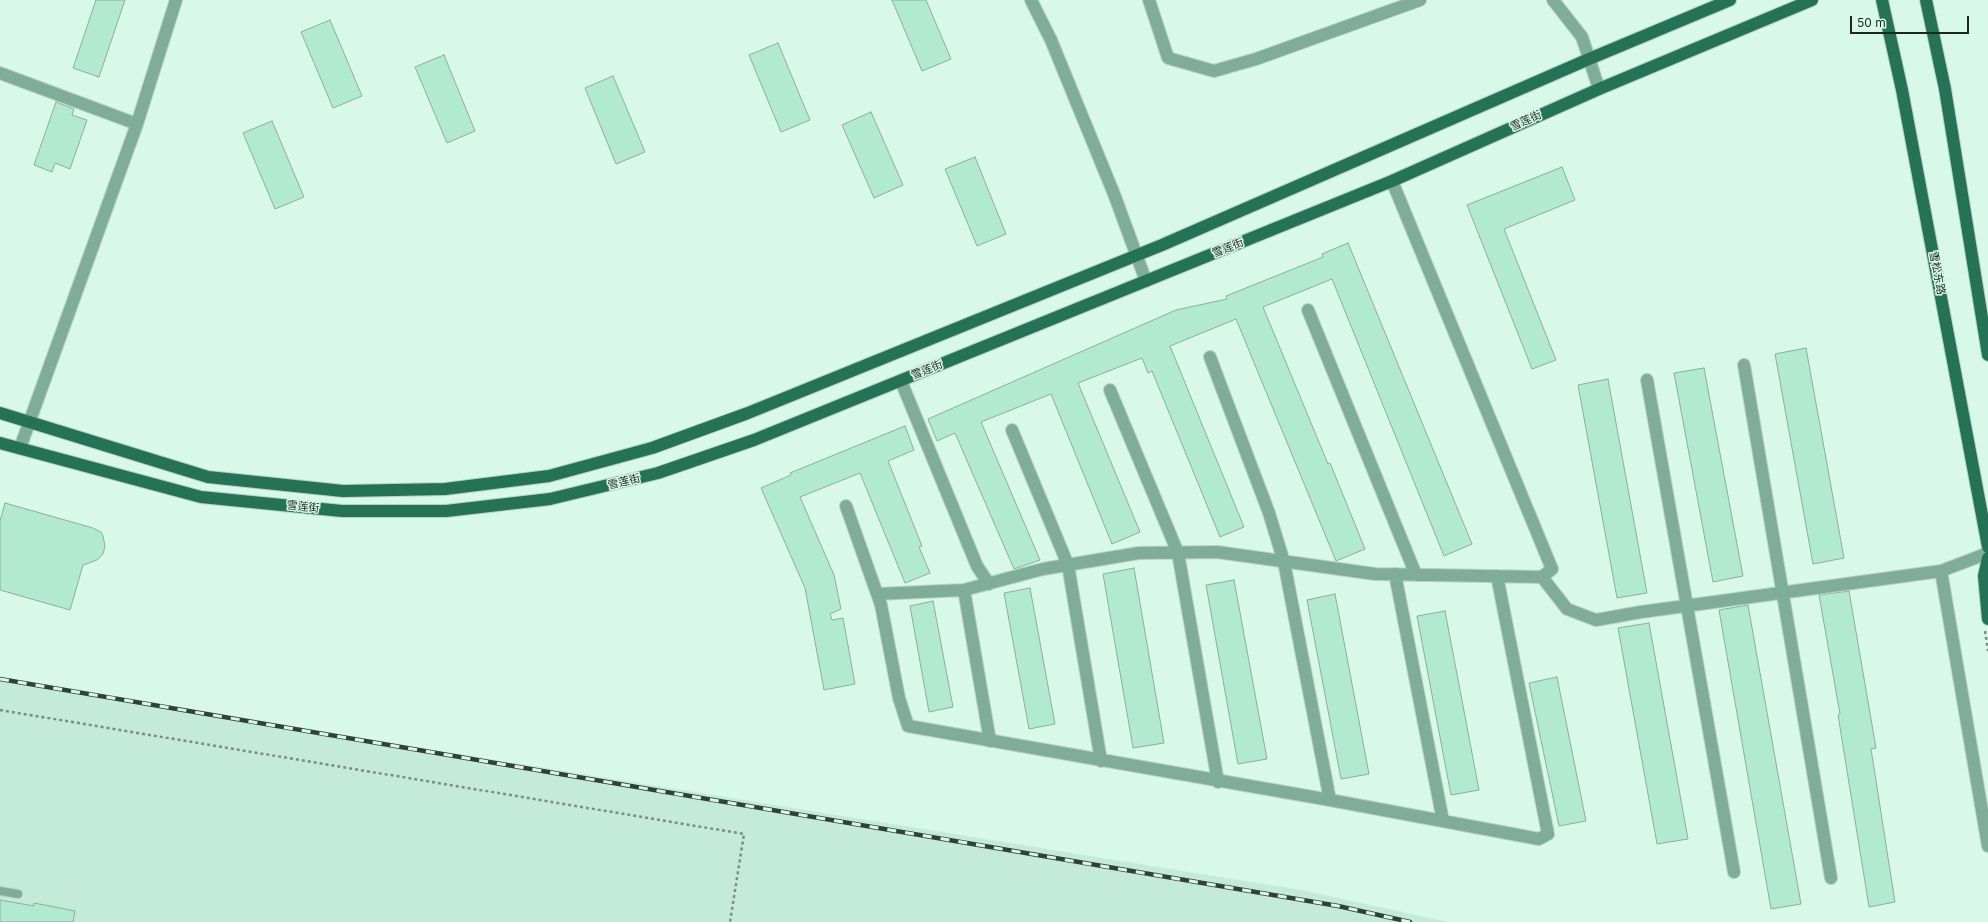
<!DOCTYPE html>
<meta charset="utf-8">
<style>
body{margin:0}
#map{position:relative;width:1988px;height:922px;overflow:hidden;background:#d8f8e9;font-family:Inter,sans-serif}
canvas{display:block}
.scale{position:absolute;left:1850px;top:16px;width:119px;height:18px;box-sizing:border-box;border:2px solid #1b2722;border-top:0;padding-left:5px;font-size:12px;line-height:14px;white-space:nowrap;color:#1b2722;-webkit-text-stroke:3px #d8f8e9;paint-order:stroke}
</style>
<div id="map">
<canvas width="1988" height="922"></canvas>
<div class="scale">50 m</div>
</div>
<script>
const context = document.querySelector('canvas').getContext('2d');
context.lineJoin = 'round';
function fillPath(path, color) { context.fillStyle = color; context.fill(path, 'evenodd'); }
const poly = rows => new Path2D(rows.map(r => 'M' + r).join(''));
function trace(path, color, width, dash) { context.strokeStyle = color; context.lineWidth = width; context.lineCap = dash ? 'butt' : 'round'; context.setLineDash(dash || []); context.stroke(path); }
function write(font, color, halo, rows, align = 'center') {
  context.font = font + ' Inter,"Noto Sans SC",sans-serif'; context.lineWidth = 3; context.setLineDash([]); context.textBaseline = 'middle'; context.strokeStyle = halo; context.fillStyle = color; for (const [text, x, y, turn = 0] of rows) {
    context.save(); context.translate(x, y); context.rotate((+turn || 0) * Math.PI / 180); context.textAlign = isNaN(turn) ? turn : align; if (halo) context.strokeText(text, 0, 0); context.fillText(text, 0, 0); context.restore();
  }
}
const built = poly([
 [0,680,1301,890,1449,922,0,922]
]);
const building = poly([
 [96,0,125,0,99,77,73,68,96,0],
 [892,0,926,0,951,59,922,71,892,0],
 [330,20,362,96,333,108,301,32,330,20],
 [778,43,810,120,781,132,749,55,778,43],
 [444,55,475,131,447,143,415,67,444,55],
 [613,76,645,152,616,164,585,88,613,76],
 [56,102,74,109,72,115,87,120,70,169,55,163,52,172,34,165,56,102],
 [871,112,903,185,874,198,842,125,871,112],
 [272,121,304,197,275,209,243,133,272,121],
 [975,157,1006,234,977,246,945,169,975,157],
 [1562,167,1575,200,1504,229,1556,360,1532,369,1467,205,1562,167],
 [1348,243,1472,544,1444,556,1332,279,1263,307,1328,464,1330,463,1365,549,1336,561,1236,319,1170,346,1244,527,1220,537,1152,371,1148,373,1142,358,1078,383,1140,532,1112,544,1051,394,981,422,1040,560,1014,569,955,433,937,441,928,419,1176,310,1227,299,1226,296,1323,257,1322,254,1348,243],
 [1806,348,1844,558,1813,564,1775,354,1806,348],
 [1704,368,1743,576,1713,582,1674,373,1704,368],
 [1608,379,1647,593,1617,598,1578,385,1608,379],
 [905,426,914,450,888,461,922,546,919,547,930,573,905,583,860,473,800,497,834,575,841,609,830,614,832,620,843,618,855,684,824,690,805,588,761,488,791,475,790,473,905,426],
 [5,503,93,528,101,532,103,536,105,546,103,554,97,560,83,565,70,610,0,590,0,521,5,503],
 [1134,568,1164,743,1133,748,1103,574,1134,568],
 [1234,580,1267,759,1238,764,1206,585,1234,580],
 [1030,588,1055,724,1029,729,1004,593,1030,588],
 [1849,591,1876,748,1871,749,1895,902,1869,907,1838,715,1840,714,1819,595,1849,591],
 [1335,594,1369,774,1341,779,1307,600,1335,594],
 [933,601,953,707,929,712,910,606,933,601],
 [1748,605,1801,904,1771,909,1719,610,1748,605],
 [1445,611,1479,790,1451,795,1417,616,1445,611],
 [1649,623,1688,839,1657,844,1618,628,1649,623],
 [1557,677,1586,821,1559,826,1529,683,1557,677],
 [0,900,34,906,34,903,75,911,73,922,0,922,0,900]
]);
const path = poly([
 [1985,631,1988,651],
 [0,710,744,834,730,922]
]);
const lane = poly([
 [0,891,18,894]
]);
const street = poly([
 [1031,0,1051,40,1114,194,1146,281],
 [1149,0,1168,58,1214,71,1256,59,1420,0],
 [1553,0,1582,37,1599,89],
 [0,73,137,124],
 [1308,310,1416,575],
 [1210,357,1269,513,1284,562,1330,800],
 [1744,365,1831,878],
 [1647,380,1734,872],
 [901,381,977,566,989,584],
 [1110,390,1178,553,1218,782],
 [1012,430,1068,565,1101,761],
 [20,448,137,124,176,0],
 [846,506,881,605,899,698,908,726,1330,800,1539,839,1548,834,1497,576],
 [1988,553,1941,571,1988,846],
 [1395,574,1443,821],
 [1542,577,1567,609,1596,620,1641,612,1941,571],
 [964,590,990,741],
 [877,594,964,590,1043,569,1139,553,1217,552,1375,574,1542,577,1552,569,1392,181]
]);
const primary = poly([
 [1882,0,1902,90,1988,547],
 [1926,0,1945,89,1988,355],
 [0,413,208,477,343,491,445,489,549,476,652,448,748,413,1162,245,1589,59,1730,0],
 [0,443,201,497,342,511,446,511,550,499,658,473,754,440,1392,181,1599,89,1812,0],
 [1988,558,1984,576,1988,619]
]);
const rail = poly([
 [0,679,1338,906,1410,922]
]);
const streetNames = [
 ["雪莲街",1526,121,-24],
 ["雪莲街",1228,248,-22],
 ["雪松东路",1937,273,79],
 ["雪莲街",927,370,-22],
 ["雪莲街",624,482,-14],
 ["雪莲街",303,507,6]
];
fillPath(built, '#c4ebda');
fillPath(building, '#b1e9d1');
trace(building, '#8eac9f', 1);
trace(lane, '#b6d2c5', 10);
trace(street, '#b6d2c5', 14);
trace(primary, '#b6d2c5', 14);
trace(path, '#798e84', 2.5, [3, 3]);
trace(lane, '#80ad9a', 8);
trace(street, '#80ad9a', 12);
trace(primary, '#257258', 12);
trace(rail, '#32403a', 4.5);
trace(rail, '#d8f8e9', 3, [9]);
write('11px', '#1b2722', '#d8f8e9', streetNames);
</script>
